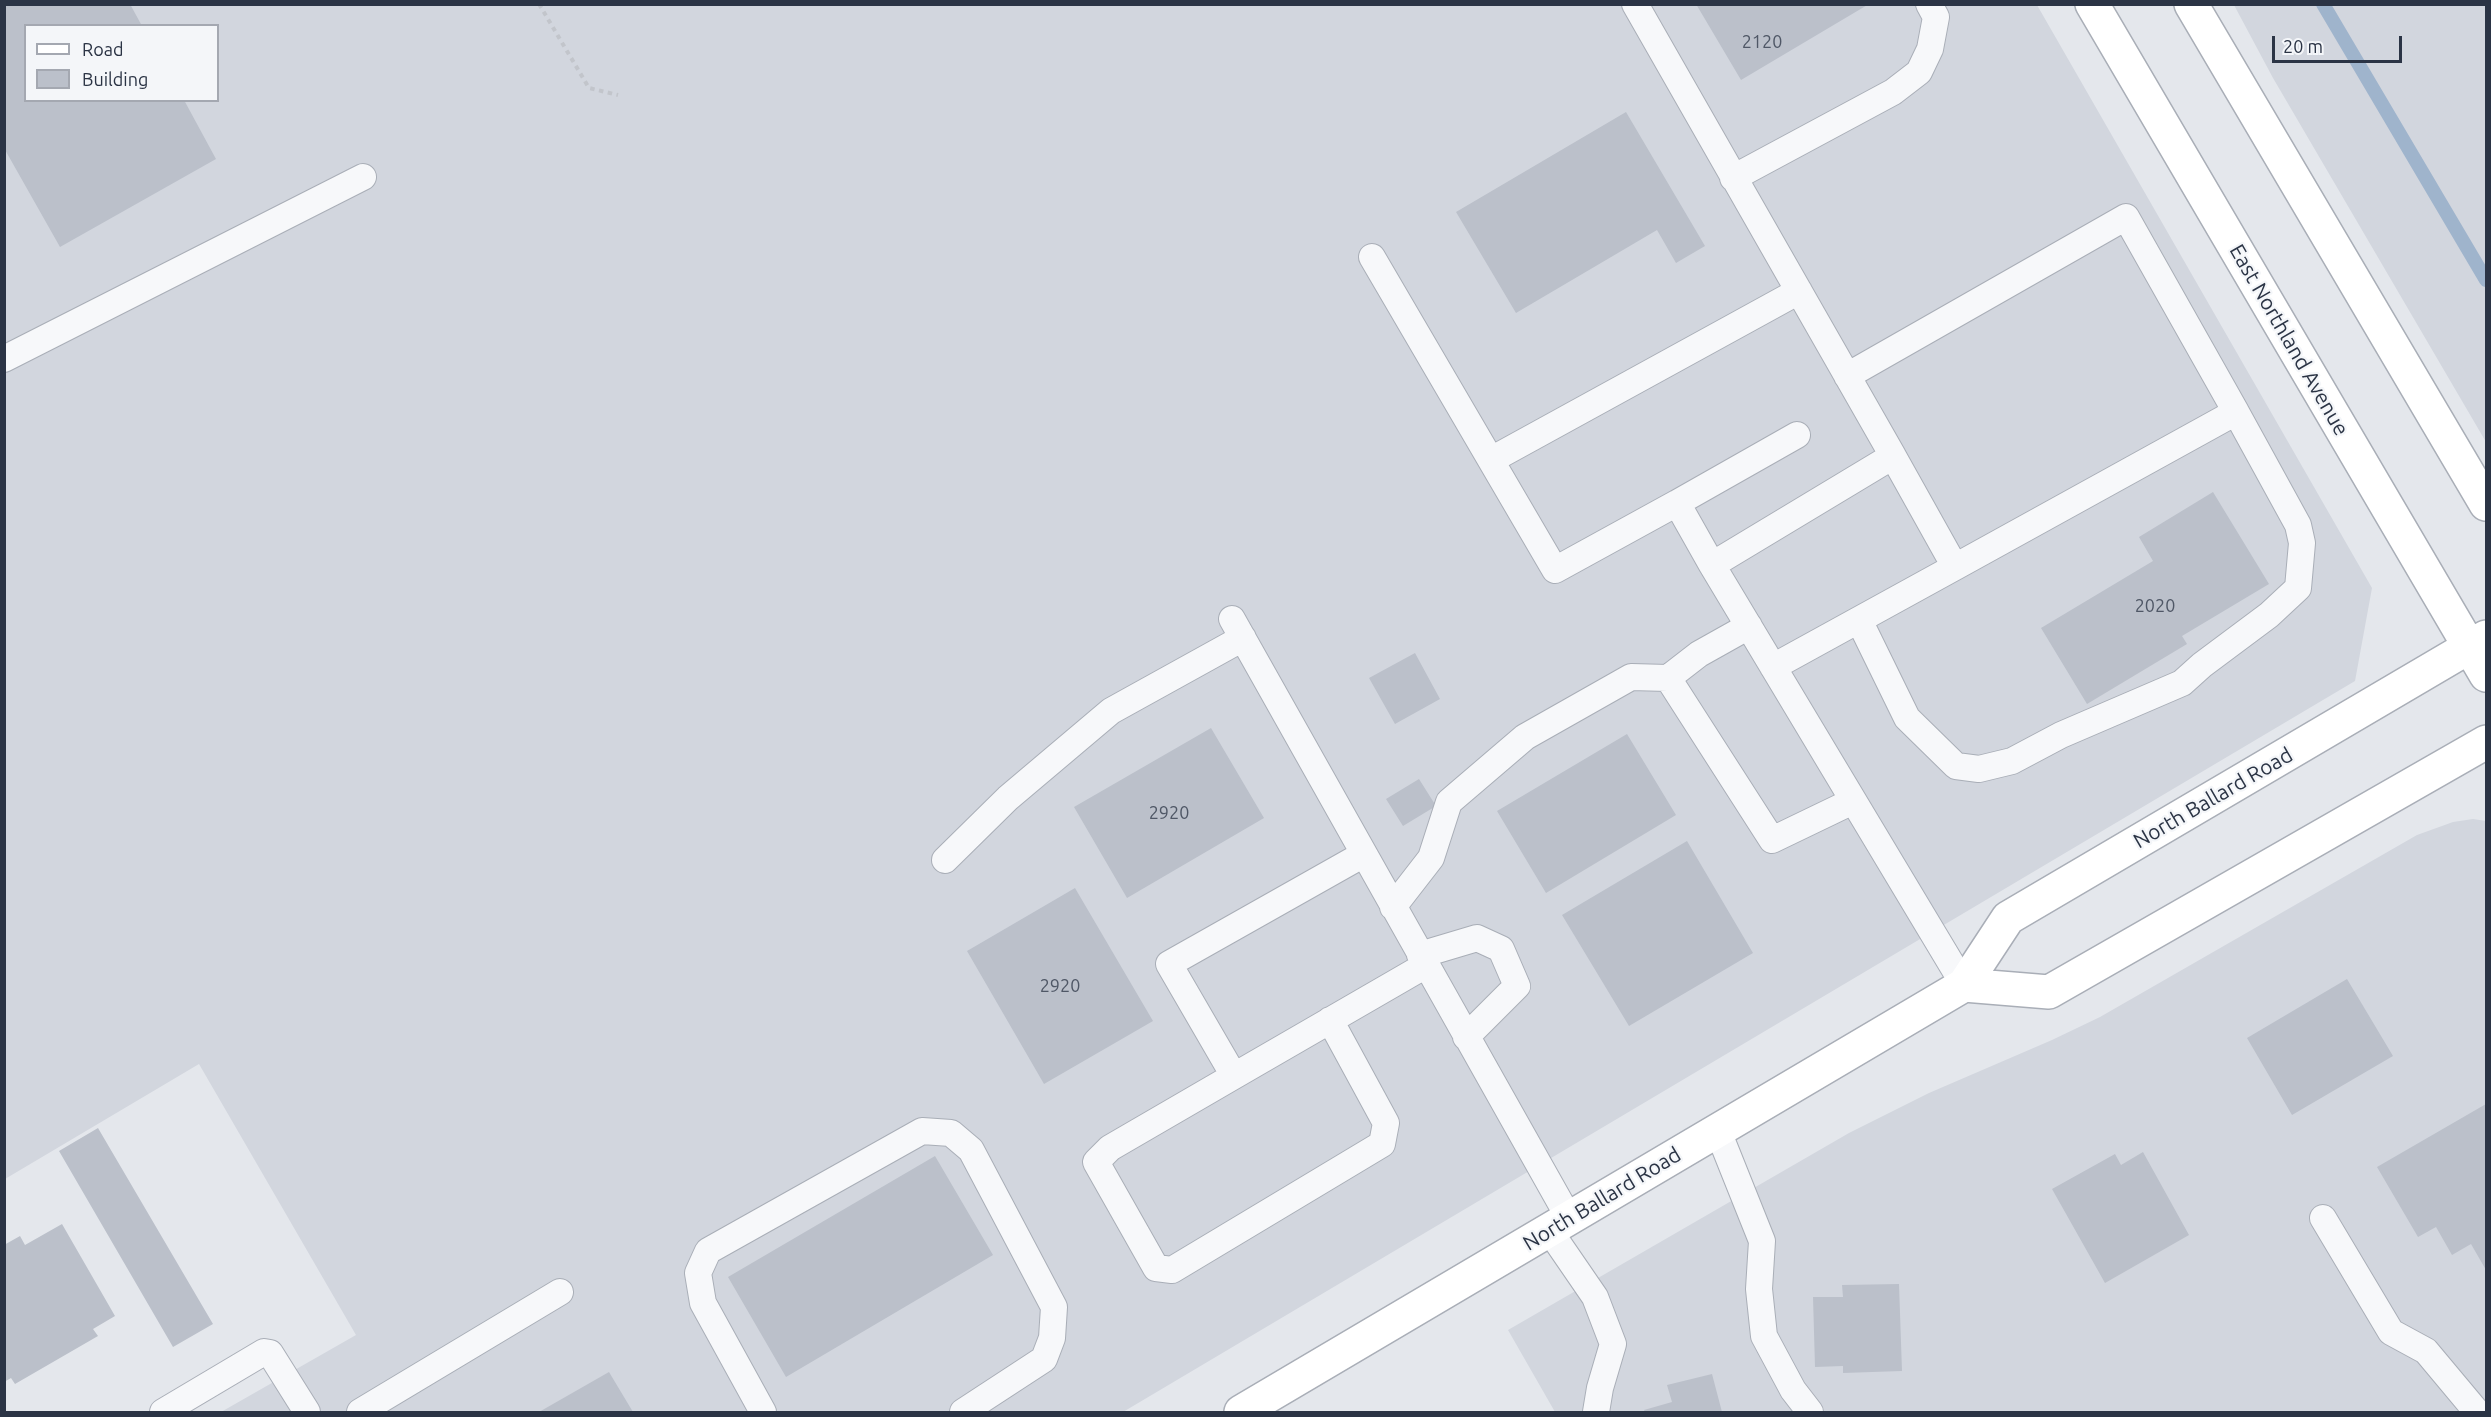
<!DOCTYPE html>
<style>
body{margin:0}
#map{position:relative;width:2491px;height:1417px;overflow:hidden;background:#e4e7ec;font-family:Ubuntu,sans-serif}
canvas{display:block}
.frame{position:absolute;inset:0;border:6px solid #2b3445;pointer-events:none}
.legend{position:absolute;left:24px;top:24px;width:195px;height:78px;box-sizing:border-box;background:#f4f6f9;border:2px solid #a4a8b1;margin:0;padding:8px 10px;list-style:none;font-size:18px;color:#2b3445}
.legend li{display:flex;align-items:center;gap:12px;height:30px}
.legend b{width:30px;border:2px solid #a4a8b1}
.scale{position:absolute;left:2272px;top:36px;width:130px;height:27px;box-sizing:border-box;border:3px solid #2b3445;border-top:0;padding-left:8px;font-size:18px;line-height:21px;white-space:nowrap;color:#2b3445;-webkit-text-stroke:4px #f4f6f9;paint-order:stroke}
</style>
<div id="map">
<canvas width="2491" height="1417"></canvas>
<div class="frame"></div>
<ul class="legend">
<li><b style="height:8px;background:#fff"></b>Road</li>
<li><b style="height:16px;background:#bbc0ca"></b>Building</li>
</ul>
<div class="scale">20 m</div>
</div>
<script>
const context = document.querySelector('canvas').getContext('2d');
context.lineJoin = 'round';
function fillPath(path, color) { context.fillStyle = color; context.fill(path, 'evenodd'); }
const poly = rows => new Path2D(rows.map(r => 'M' + r).join(''));
function trace(path, color, width, dash) { context.strokeStyle = color; context.lineWidth = width; context.lineCap = dash ? 'butt' : 'round'; context.setLineDash(dash || []); context.stroke(path); }
function write(font, color, halo, rows, align = 'center') {
  context.font = font + ' Ubuntu,sans-serif'; context.lineWidth = 4.5; context.setLineDash([]); context.textBaseline = 'middle'; context.strokeStyle = halo; context.fillStyle = color; for (const [text, x, y, turn = 0] of rows) {
    context.save(); context.translate(x, y); context.rotate((+turn || 0) * Math.PI / 180); context.textAlign = isNaN(turn) ? turn : align; if (halo) context.strokeText(text, 0, 0); context.fillText(text, 0, 0); context.restore();
  }
}
const built = poly([
 [4,5,2037,5,2372,588,2355,681,1123,1412,221,1412,356,1335,199,1064,5,1179],
 [26,26,218,26,218,100,26,100],
 [2234,5,2486,5,2486,442,2273,78],
 [2473,819,2486,821,2486,1412,1555,1412,1508,1330,1849,1133,1929,1093,2052,1040,2100,1017,2417,835,2453,822]
]);
const stream = poly([
 [2323,4,2486,280]
]);
const building = poly([
 [4,4,130,4,142,26,26,26,26,100,184,100,216,159,60,247,4,148],
 [1696,4,1869,4,1741,80],
 [1626,112,1705,246,1676,263,1657,230,1516,313,1456,212],
 [2213,492,2269,584,2182,636,2187,644,2087,704,2041,628,2153,561,2139,537],
 [1415,653,1440,699,1395,724,1369,678],
 [1211,728,1264,818,1127,898,1074,807],
 [1627,734,1676,815,1546,893,1497,811],
 [1419,779,1436,806,1403,826,1386,799],
 [1687,841,1753,953,1629,1026,1562,915],
 [1075,888,1153,1021,1044,1084,967,951],
 [2347,979,2393,1056,2292,1115,2247,1038],
 [2486,1104,2486,1270,2471,1244,2452,1255,2436,1227,2418,1237,2377,1167],
 [98,1128,213,1324,173,1347,59,1151],
 [2143,1152,2189,1235,2105,1283,2052,1189,2115,1154,2121,1165],
 [935,1156,993,1255,786,1377,728,1277],
 [62,1224,115,1316,93,1329,98,1336,15,1384,11,1378,4,1382,4,1245,20,1236,25,1245],
 [1899,1284,1902,1371,1843,1373,1843,1366,1815,1367,1813,1297,1843,1297,1842,1285],
 [609,1372,633,1412,539,1412],
 [1712,1374,1722,1412,1645,1412,1644,1410,1672,1402,1667,1385]
]);
const path = poly([
 [539,4,589,88,618,95]
]);
const service = poly([
 [1635,4,1893,456,1712,565,1964,985],
 [1733,178,1893,92,1919,72,1930,49,1936,17,1929,4],
 [1372,257,1555,570,1677,503,1712,565],
 [4,359,363,177],
 [1847,376,2126,217,2236,412,1955,567],
 [1491,460,1799,291],
 [1677,503,1797,435],
 [1232,619,1569,1218],
 [1859,620,1907,718,1956,766,1979,769,2012,761,2061,735,2182,683,2202,665,2269,615,2298,588,2302,543,2298,525,2236,412],
 [1749,626,1699,654,1668,678,1772,840,1853,801],
 [1773,667,1955,567,1893,456],
 [1364,854,1169,964,1234,1076,1426,965],
 [945,860,1008,798,1111,711,1243,638],
 [1393,907,1431,858,1449,802,1525,737,1631,677,1668,678],
 [1420,955,1477,938,1501,949,1517,986,1466,1037],
 [1234,1076,1110,1148,1096,1162,1156,1268,1172,1270,1382,1144,1386,1123,1330,1020],
 [1718,1131,1762,1241,1759,1289,1764,1336,1793,1390,1810,1412],
 [2323,1218,2391,1332,2426,1351,2477,1412],
 [1549,1230,1595,1297,1613,1344,1600,1388,1596,1412],
 [163,1412,264,1352,270,1353,307,1412],
 [360,1412,560,1292],
 [763,1412,703,1303,698,1273,708,1251,922,1131,951,1133,971,1150,1054,1307,1052,1338,1044,1359,963,1412]
]);
const secondary = poly([
 [2092,4,2486,675],
 [2191,4,2486,504],
 [1964,985,2049,992,2486,742],
 [1241,1412,1964,985,2008,918,2486,637]
]);
const numberNames = [
 ["2120",1762,42],
 ["2020",2155,606],
 ["2920",1169,813],
 ["2920",1060,986]
];
const streetNames = [
 ["East Northland Avenue",2289,340,60],
 ["North Ballard Road",2213,798,-30],
 ["North Ballard Road",1602,1199,-31]
];
fillPath(built, '#d2d6de');
trace(stream, '#9fb4cc', 14);
fillPath(building, '#bbc0ca');
trace(service, '#a9aeb7', 28);
trace(secondary, '#a9aeb7', 36);
trace(path, '#c2c5cb', 4, [4.5, 4.5]);
trace(service, '#f7f8fa', 26);
trace(secondary, '#fff', 33);
write('18px', '#4f5766', null, numberNames);
write('21px', '#2b3445', '#f4f6f9', streetNames);
</script>
